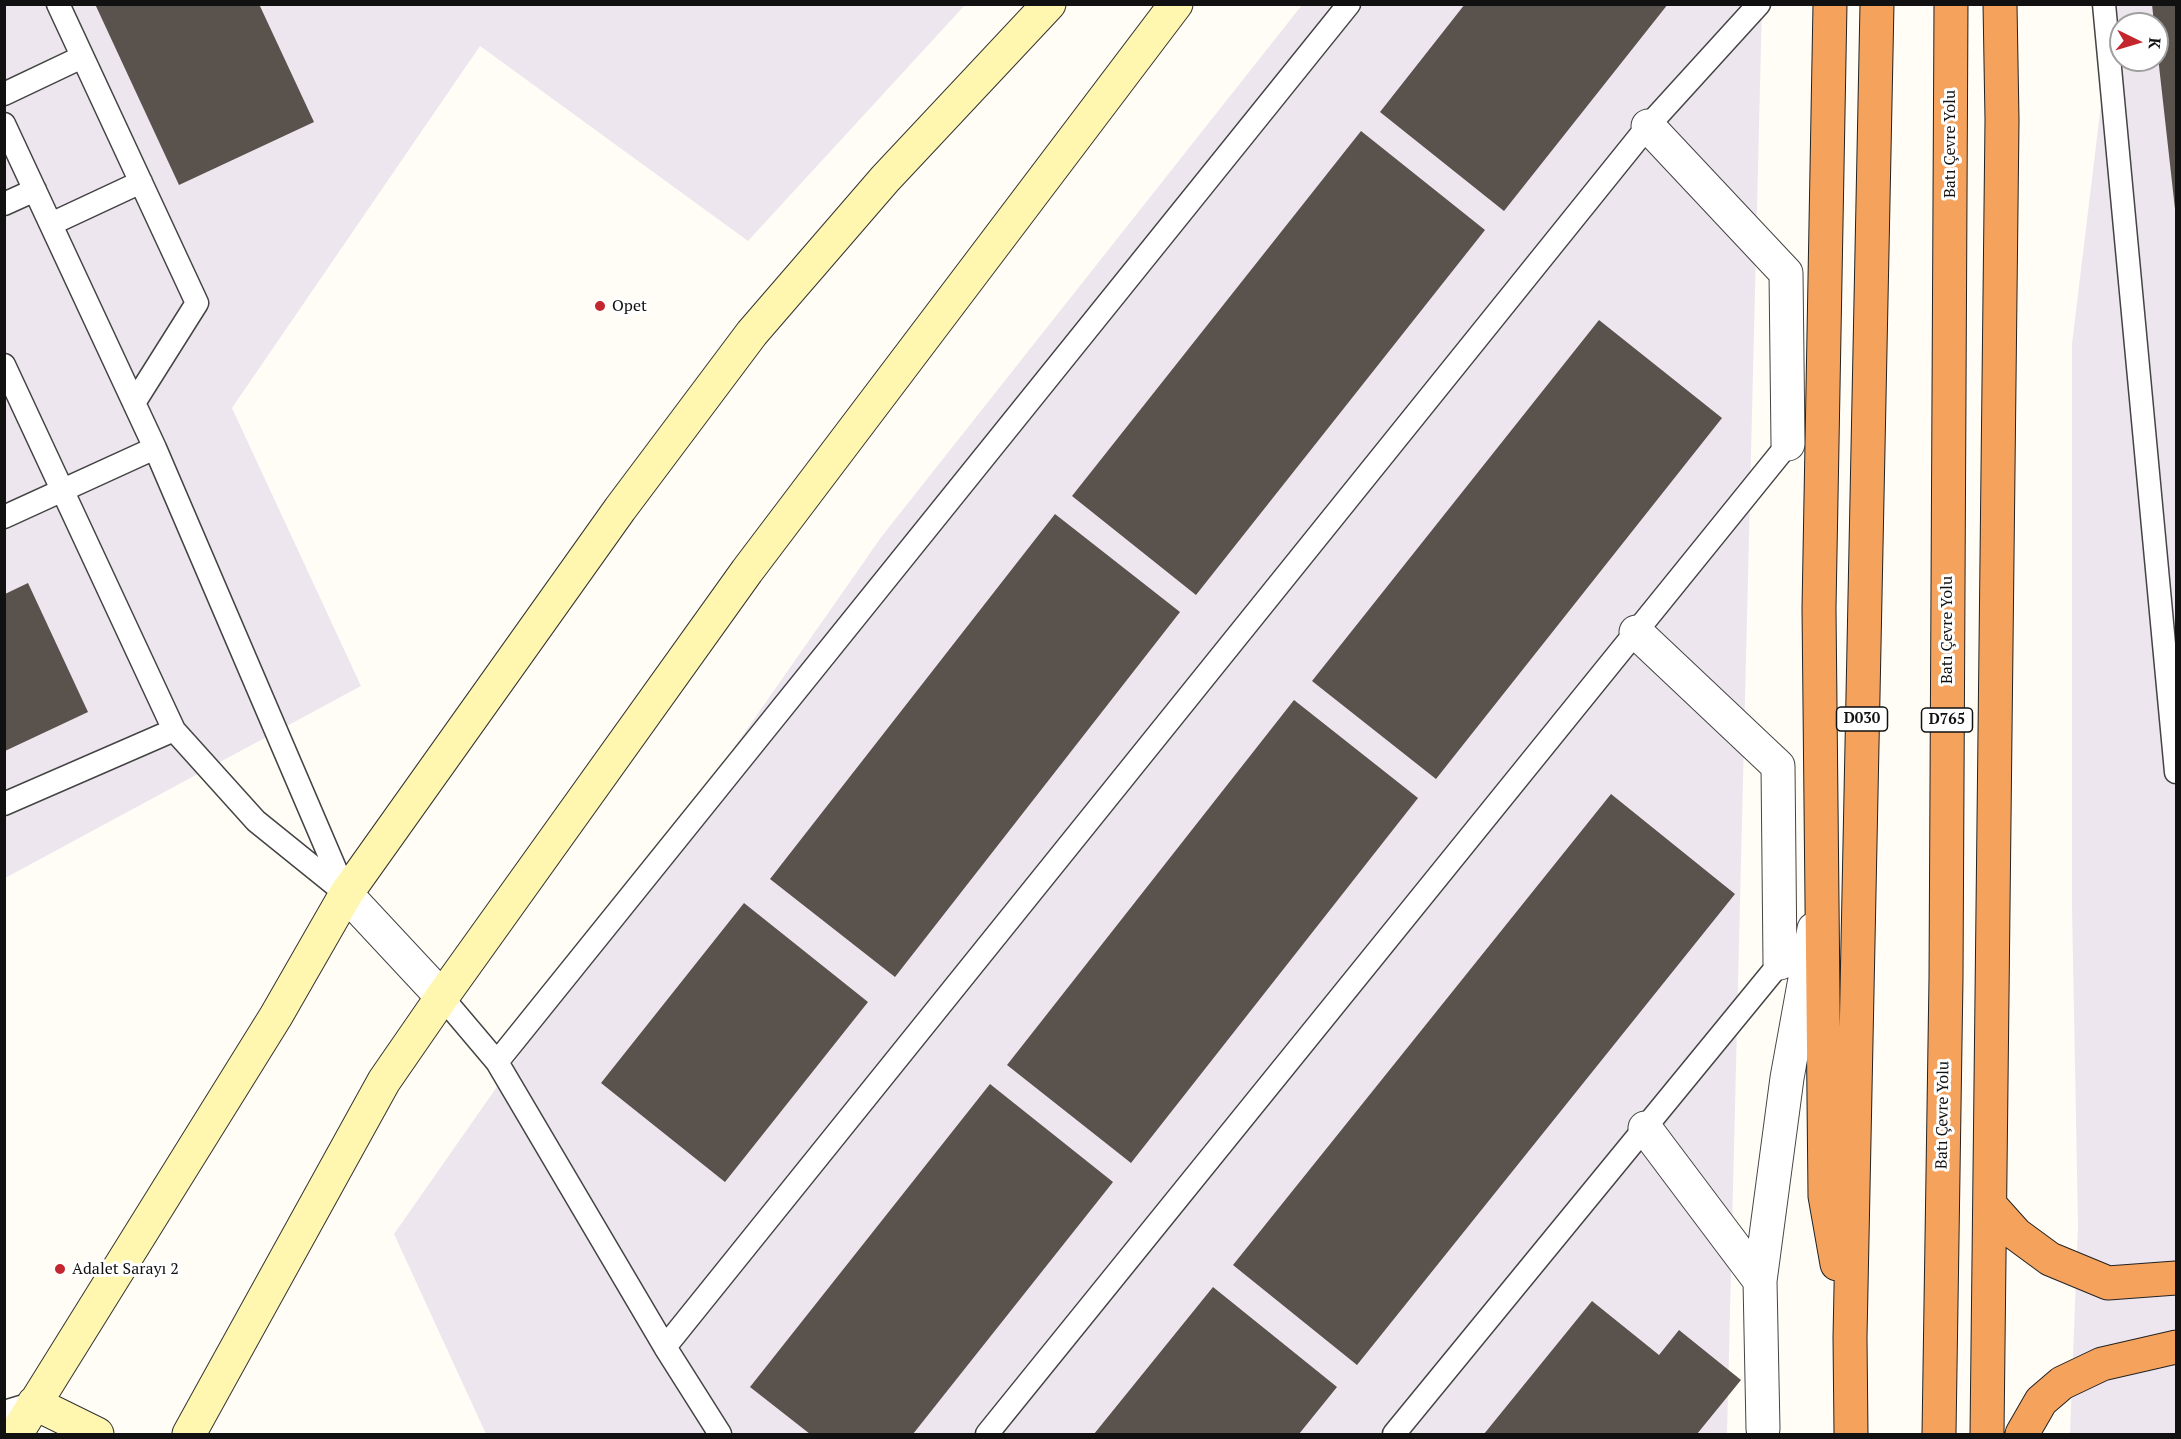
<!DOCTYPE html>
<meta charset="utf-8">
<style>
body{margin:0}
#map{position:relative;width:2181px;height:1439px;overflow:hidden;background:#fffdf5;font-family:"PT Serif",serif}
canvas{display:block}
.frame{position:absolute;inset:0;border:6px solid #111;pointer-events:none}
.north{position:absolute;left:2109px;top:12px;width:60px;height:60px;box-sizing:border-box;background:#fff;border:2px solid #a0a0a0;border-radius:50%;rotate:95deg;font-size:16px;font-weight:700;line-height:24px;text-align:center;color:#111}
.north::after{content:'';display:block;margin:auto;width:21px;height:27px;background:#c4262e;clip-path:polygon(50% 0,100% 100%,50% 72%,0 100%)}
</style>
<div id="map">
<canvas width="2181" height="1439"></canvas>
<div class="frame"></div>
<div class="north">K</div>
</div>
<script>
const context = document.querySelector('canvas').getContext('2d');
context.lineJoin = 'round';
function fillPath(path, color) { context.fillStyle = color; context.fill(path, 'evenodd'); }
const poly = rows => new Path2D(rows.map(r => 'M' + r).join(''));
function trace(path, color, width, dash) { context.strokeStyle = color; context.lineWidth = width; context.lineCap = dash ? 'butt' : 'round'; context.setLineDash(dash || []); context.stroke(path); }
function write(font, color, halo, rows, align = 'center') {
  context.font = font + ' "PT Serif",serif'; context.lineWidth = 6; context.setLineDash([]); context.textBaseline = 'middle'; context.strokeStyle = halo; context.fillStyle = color; for (const [text, x, y, turn = 0] of rows) {
    context.save(); context.translate(x, y); context.rotate((+turn || 0) * Math.PI / 180); context.textAlign = isNaN(turn) ? turn : align; if (halo) context.strokeText(text, 0, 0); context.fillText(text, 0, 0); context.restore();
  }
}
const industrial = poly([
 [5,5,965,5,748,241,480,46,232,408,361,686,5,878],
 [1302,5,1762,5,1727,1434,486,1434,394,1234,882,536],
 [2113,5,2176,5,2176,1434,2070,1434,2078,1226,2072,906,2072,344],
 [2121,24,2157,24,2157,60,2121,60]
]);
const building = poly([
 [95,4,259,4,314,122,179,185],
 [1465,4,1668,4,1504,211,1380,112],
 [2152,4,2176,4,2176,218,2157,48,2157,24,2154,24],
 [1361,131,1485,230,1196,595,1072,496],
 [1599,320,1722,418,1436,779,1312,681],
 [1055,514,1180,612,895,977,770,879],
 [28,583,88,712,5,751,5,594],
 [1294,700,1418,798,1131,1163,1007,1065],
 [1611,794,1735,894,1357,1365,1233,1265],
 [744,903,868,1002,725,1182,601,1083],
 [990,1084,1113,1182,913,1434,810,1434,750,1387],
 [1213,1287,1337,1387,1299,1434,1094,1434],
 [1592,1301,1659,1355,1679,1330,1741,1380,1697,1434,1484,1434]
]);
const lane = poly([
 [58,4,197,303,134,403],
 [2104,4,2176,772],
 [4,94,82,57],
 [4,124,155,448,346,894],
 [4,204,35,190],
 [51,224,141,182],
 [4,365,174,730,256,821,344,892],
 [4,517,155,448],
 [4,804,174,730],
 [442,997,497,1062,665,1347,720,1434],
 [497,1062,1349,4],
 [665,1347,1648,126,1759,4],
 [4,1412,34,1403],
 [987,1434,1788,444],
 [1394,1434,1780,963]
]);
const street = poly([
 [1648,126,1786,273,1788,444],
 [1636,632,1778,766,1780,963],
 [346,894,442,997],
 [1645,1128,1760,1281,1763,1429],
 [1760,1281,1787,1078,1814,929]
]);
const secondary = poly([
 [34,1403,97,1434],
 [16,1434,276,1016,346,894,620,509,752,333,885,179,1049,4],
 [189,1434,384,1081,442,997,747,571,1176,4]
]);
const highway = poly([
 [1830,4,1819,608,1825,1196,1837,1264],
 [1990,1205,2016,1234,2050,1259,2108,1283,2176,1278],
 [1851,1434,1850,1337,1877,4],
 [1939,1434,1946,978,1951,4],
 [1987,1434,2002,120,2000,4],
 [2022,1434,2041,1401,2062,1383,2102,1364,2176,1347]
]);
const markers = [
 [600,306,6,"#c4262e"],
 [60,1269,6,"#c4262e"]
];
const shields = [
 [1862,719,51],
 [1947,720,51]
];
const shieldNames = [
 ["D030",1862,719],
 ["D765",1947,720]
];
const streetNames = [
 ["Batı Çevre Yolu",1950,144,-90],
 ["Batı Çevre Yolu",1947,630,-90],
 ["Batı Çevre Yolu",1943,1115,-89]
];
const poiNames = [
 ["Opet",612,306],
 ["Adalet Sarayı 2",72,1269]
];
fillPath(industrial, '#eee6ef');
fillPath(building, '#5a524d');
trace(lane, '#444', 25);
trace(street, '#444', 35);
trace(secondary, '#333', 35);
trace(highway, '#222', 35);
trace(lane, '#fff', 22);
trace(street, '#fff', 33);
trace(secondary, '#fff6b0', 33);
trace(highway, '#f5a25d', 33);
for (const [x, y, r, color] of markers) { const dot = new Path2D(); dot.arc(x, y, r, 0, 2 * Math.PI); context.fillStyle = color; context.fill(dot); trace(dot, '#fff', 2); }
for (const [x, y, w] of shields) { const box = new Path2D(); box.roundRect(x - w / 2, y - 12, w, 24, 4.5); context.fillStyle = '#fff'; context.fill(box); trace(box, '#111', 1.5); }
write('bold 15px', '#111', null, shieldNames);
write('16px', '#111', '#fff', streetNames);
write('16px', '#111', '#fff', poiNames, 'left');
</script>
